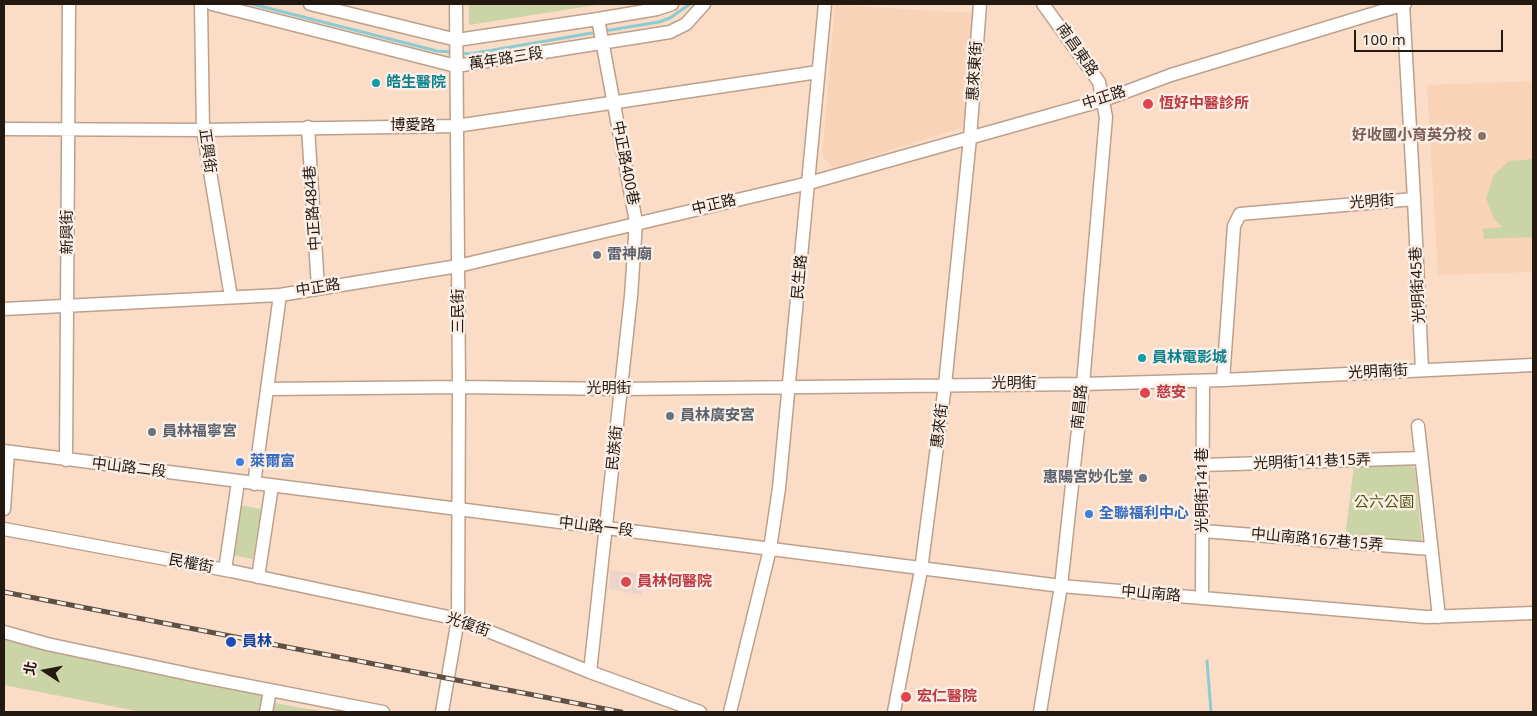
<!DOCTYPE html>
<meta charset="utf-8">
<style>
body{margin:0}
#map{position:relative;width:1537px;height:716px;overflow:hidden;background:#fbddc7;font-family:"Noto Sans","Noto Sans TC",sans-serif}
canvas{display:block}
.frame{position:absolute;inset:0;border:5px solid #231911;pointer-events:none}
.north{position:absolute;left:20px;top:646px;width:50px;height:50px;-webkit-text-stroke:4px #faeee5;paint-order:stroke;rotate:281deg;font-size:14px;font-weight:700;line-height:20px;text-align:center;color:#231911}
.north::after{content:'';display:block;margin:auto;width:18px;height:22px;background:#231911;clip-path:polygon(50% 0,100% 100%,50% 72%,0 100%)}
.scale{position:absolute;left:1354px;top:30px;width:149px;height:22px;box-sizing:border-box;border:2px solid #231911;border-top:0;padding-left:6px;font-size:15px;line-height:18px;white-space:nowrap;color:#231911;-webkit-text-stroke:4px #faeee5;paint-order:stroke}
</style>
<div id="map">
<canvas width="1537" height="716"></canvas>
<div class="frame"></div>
<div class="north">北</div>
<div class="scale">100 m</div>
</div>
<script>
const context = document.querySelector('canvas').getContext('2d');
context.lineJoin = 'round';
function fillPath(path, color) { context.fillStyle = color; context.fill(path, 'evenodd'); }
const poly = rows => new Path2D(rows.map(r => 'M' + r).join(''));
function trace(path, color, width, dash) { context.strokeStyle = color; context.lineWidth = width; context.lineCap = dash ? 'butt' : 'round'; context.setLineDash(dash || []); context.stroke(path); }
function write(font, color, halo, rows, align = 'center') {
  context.font = font + ' "Noto Sans","Noto Sans TC",sans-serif'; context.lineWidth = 5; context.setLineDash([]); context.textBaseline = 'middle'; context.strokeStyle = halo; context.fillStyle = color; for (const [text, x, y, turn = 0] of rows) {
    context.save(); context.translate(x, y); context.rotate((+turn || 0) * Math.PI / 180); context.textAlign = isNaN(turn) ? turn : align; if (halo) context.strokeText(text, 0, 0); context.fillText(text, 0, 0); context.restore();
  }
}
const built = poly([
 [835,5,975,13,964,127,833,168,822,156],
 [1533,81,1533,272,1438,275,1427,85]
]);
const medical = poly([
 [611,570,643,574,642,595,609,589]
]);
const green = poly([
 [469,4,603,4,469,25],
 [1533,159,1533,237,1484,239,1483,229,1503,227,1494,219,1486,198,1494,175,1509,161],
 [1410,464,1415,468,1422,542,1345,538,1354,466],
 [239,505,261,509,253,559,231,555],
 [4,638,52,651,261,695,265,703,263,712,142,712,4,685],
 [274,703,326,712,272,712]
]);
const stream = poly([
 [252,4,437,51,452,52],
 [604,31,659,22,670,18,690,4],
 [459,53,470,54,598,32],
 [1207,661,1211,712]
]);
const minor = poly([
 [201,4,203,130,231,297],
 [212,4,456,66,670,32,686,24,704,4],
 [310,4,457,40,598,19,657,9,672,4],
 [308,127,318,288],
 [4,129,203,130,456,126,818,72],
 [1414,199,1422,370],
 [4,309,280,295,458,266,809,183,1104,100,1171,75,1405,4],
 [1223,380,1533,365],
 [268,389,459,387,621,389,1083,384,1223,380,1234,226,1240,214,1414,199,1403,4],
 [1418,426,1439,617],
 [4,451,1061,586,1426,617,1533,613],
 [66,460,69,4],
 [1203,465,1421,458],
 [254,484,280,295],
 [4,509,8,452],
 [4,529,231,571,458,619,590,672,700,712],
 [1203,531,1430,549],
 [225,570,238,482],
 [258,577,272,486],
 [1202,598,1203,381],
 [4,632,47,644,198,676,383,712],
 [590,672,631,296,636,222,598,19],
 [266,712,270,691],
 [442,712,458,619,459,387,456,4],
 [730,712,770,549,779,488,825,4],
 [894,712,921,570,945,385,970,138,980,4],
 [1040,712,1061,586,1083,384,1106,117,1099,82,1043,4]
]);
const rail = poly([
 [4,592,621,712]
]);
const markers = [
 [376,83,5,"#0f9aa8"],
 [1148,104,6,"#e0444e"],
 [1482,136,5,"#8d6e63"],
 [597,255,5,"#6b7280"],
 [1142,358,5,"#0f9aa8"],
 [1145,393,6,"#e0444e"],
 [670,416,5,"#6b7280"],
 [152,432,5,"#6b7280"],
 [240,462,5,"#3f7fe0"],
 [1143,478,5,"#6b7280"],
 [1089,514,5,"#3f7fe0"],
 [626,582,6,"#e0444e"],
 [231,642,6,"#1a4fb4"],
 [906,697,6,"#e0444e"]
];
const streetNames = [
 ["南昌東路",1077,50,55],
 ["萬年路三段",506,59,-9],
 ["惠來東街",975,71,-86],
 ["中正路",1104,98,-18],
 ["博愛路",413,126],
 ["正興街",207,151,82],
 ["中正路400巷",625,163,79],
 ["光明街",1372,202,-4],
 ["中正路",714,205,-13],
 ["中正路484巷",313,208,-94],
 ["新興街",68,232,-90],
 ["民生路",800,277,-85],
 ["光明街45巷",1418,285,-93],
 ["中正路",318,288,-9],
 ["三民街",459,311,-90],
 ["光明南街",1378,372,-3],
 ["光明街",1014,384],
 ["光明街",609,389],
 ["南昌路",1080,407,-84],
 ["惠來街",940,426,-83],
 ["民族街",615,448,-84],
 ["光明街141巷15弄",1312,462,-2],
 ["中山路二段",129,468,7],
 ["光明街141巷",1203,490,-90],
 ["中山路一段",596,527,7],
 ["中山南路167巷15弄",1317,540,5],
 ["民權街",191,564,11],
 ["中山南路",1151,594,5],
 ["光復街",468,625,19]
];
const cultureNames = [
 ["皓生醫院",386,83],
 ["員林電影城",1152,358]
];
const healthNames = [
 ["恆好中醫診所",1159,104],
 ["慈安",1156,393],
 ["員林何醫院",637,582],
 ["宏仁醫院",917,697]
];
const educationNames = [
 ["好收國小育英分校",1472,136]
];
const worshipNames = [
 ["雷神廟",607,255],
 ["員林廣安宮",680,416],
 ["員林福寧宮",162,432],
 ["惠陽宮妙化堂",1133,478,"right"]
];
const shopNames = [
 ["萊爾富",250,462],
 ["全聯福利中心",1099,514]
];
const parkNames = [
 ["公六公園",1384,503]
];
const transitNames = [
 ["員林",242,642]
];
fillPath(built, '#f8d3b8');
fillPath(medical, '#ebd5c8');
fillPath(green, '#cad4a6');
trace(stream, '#8ccbd2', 3);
trace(minor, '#bca08b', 15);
trace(minor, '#fff', 12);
trace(rail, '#5f5044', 5);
trace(rail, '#faeee5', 3, [9]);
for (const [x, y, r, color] of markers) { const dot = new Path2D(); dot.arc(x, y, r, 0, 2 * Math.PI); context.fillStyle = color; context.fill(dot); trace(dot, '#faeee5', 2); }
write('15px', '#231911', '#faeee5', streetNames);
write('bold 15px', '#0d838f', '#faeee5', cultureNames, 'left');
write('bold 15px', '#be3a42', '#faeee5', healthNames, 'left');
write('bold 15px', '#785e54', '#faeee5', educationNames, 'right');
write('bold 15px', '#5b616d', '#faeee5', worshipNames, 'left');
write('bold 15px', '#366cbe', '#faeee5', shopNames, 'left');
write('15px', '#4e580c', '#faeee5', parkNames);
write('bold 15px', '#164399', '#faeee5', transitNames, 'left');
</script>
